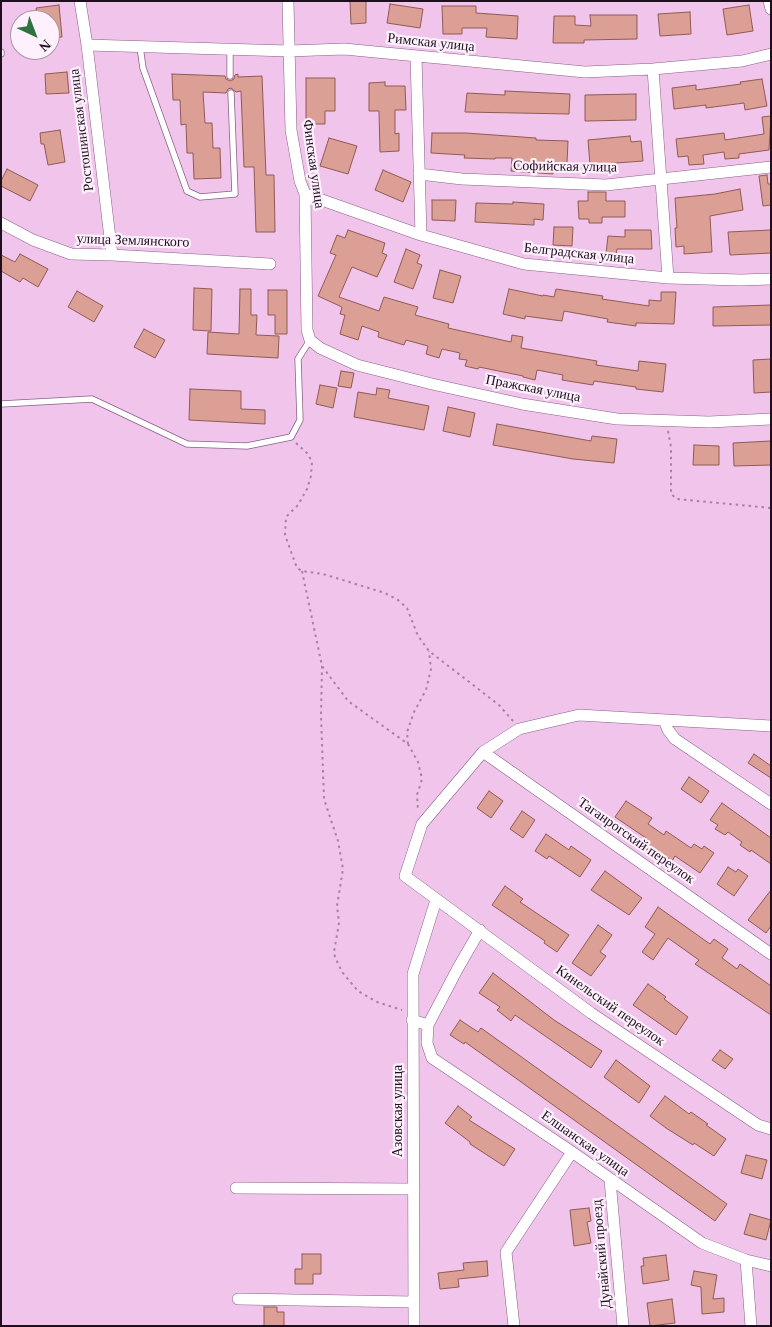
<!DOCTYPE html>
<meta charset="utf-8">
<style>
body{margin:0}
#map{position:relative;width:772px;height:1327px;overflow:hidden;background:#f1c4ec;font-family:Georgia,serif}
canvas{display:block}
.frame{position:absolute;inset:0;border:2px solid #1e0f1d;pointer-events:none}
.north{position:absolute;left:10px;top:10px;width:50px;height:50px;box-sizing:border-box;background:#fef1fd;border:1px solid #a497a3;border-radius:50%;rotate:137deg;font-size:14px;font-weight:700;line-height:20px;text-align:center;color:#1e0f1d}
.north::after{content:'';display:block;margin:auto;width:18px;height:22px;background:#2e7440;clip-path:polygon(50% 0,100% 100%,50% 72%,0 100%)}
</style>
<div id="map">
<canvas width="772" height="1327"></canvas>
<div class="frame"></div>
<div class="north">N</div>
</div>
<script>
const context = document.querySelector('canvas').getContext('2d');
context.lineJoin = 'round';
function fillPath(path, color) { context.fillStyle = color; context.fill(path, 'evenodd'); }
const poly = rows => new Path2D(rows.map(r => 'M' + r).join(''));
function trace(path, color, width, dash) { context.strokeStyle = color; context.lineWidth = width; context.lineCap = dash ? 'butt' : 'round'; context.setLineDash(dash || []); context.stroke(path); }
function write(font, color, halo, rows, align = 'center') {
  context.font = font + ' Georgia,serif'; context.lineWidth = 4.5; context.setLineDash([]); context.textBaseline = 'middle'; context.strokeStyle = halo; context.fillStyle = color; for (const [text, x, y, turn = 0] of rows) {
    context.save(); context.translate(x, y); context.rotate((+turn || 0) * Math.PI / 180); context.textAlign = isNaN(turn) ? turn : align; if (halo) context.strokeText(text, 0, 0); context.fillText(text, 0, 0); context.restore();
  }
}
const building = poly([
 [350,1,366,1,366,23,351,24,350,1],
 [390,4,423,9,420,28,387,23,390,4],
 [59,5,62,37,50,38,50,20,38,20,36,8,59,5],
 [749,5,753,31,727,35,723,9,749,5],
 [442,6,476,6,476,13,518,16,517,39,486,37,487,28,462,28,462,34,443,34,442,6],
 [690,12,691,34,660,36,658,14,690,12],
 [590,15,637,15,637,39,584,40,584,43,553,43,554,16,575,16,575,25,591,26,590,15],
 [67,72,69,93,46,94,45,74,67,72],
 [172,74,225,76,226,79,230,81,234,79,235,75,238,74,238,77,262,76,266,175,274,175,275,232,256,232,254,167,244,167,241,91,236,92,231,88,228,89,226,93,203,92,205,123,212,123,213,148,220,148,221,178,194,179,193,153,187,153,186,124,181,125,180,100,173,100,172,74],
 [306,78,335,78,335,111,325,111,325,124,306,124,306,78],
 [762,79,767,106,745,110,744,103,706,108,706,105,674,109,672,88,696,85,696,90,741,84,740,82,762,79],
 [385,82,385,86,405,86,406,110,395,110,395,134,399,133,399,151,380,152,379,111,369,111,369,83,385,82],
 [505,91,570,94,569,114,465,112,467,93,505,95,505,91],
 [636,94,636,120,585,121,585,95,636,94],
 [771,116,769,150,739,154,739,158,725,159,724,152,703,155,704,164,689,165,688,156,678,157,676,139,724,133,725,140,764,134,762,117,771,116],
 [60,130,65,162,48,165,44,144,41,144,40,133,60,130],
 [432,133,466,133,536,138,536,140,568,141,567,163,553,162,553,174,511,171,512,158,495,158,495,159,464,158,465,155,431,153,432,133],
 [630,136,631,142,641,141,643,161,590,165,588,140,630,136],
 [329,138,357,146,348,174,320,166,329,138],
 [7,169,38,185,30,201,1,186,1,181,7,169],
 [383,170,411,182,403,202,375,190,383,170],
 [767,175,768,184,771,184,771,205,763,206,759,176,767,175],
 [740,189,743,210,710,216,712,252,684,254,684,246,676,247,675,228,677,228,675,198,715,194,740,189],
 [588,192,606,192,606,201,625,201,625,217,602,217,602,223,589,223,589,219,579,219,578,201,588,201,588,192],
 [432,200,456,200,455,221,432,220,432,200],
 [513,202,544,204,543,220,534,219,534,225,475,222,476,203,513,204,513,202],
 [554,227,573,227,572,246,553,245,554,227],
 [348,230,385,243,382,253,387,255,377,277,352,267,339,297,379,311,384,297,418,307,415,315,449,324,448,328,511,342,512,335,523,337,521,348,597,361,596,365,638,371,639,361,666,364,663,392,636,389,636,387,594,381,593,385,562,380,563,375,537,370,535,380,523,377,523,376,479,367,478,369,465,366,467,360,459,359,460,353,442,349,439,358,426,354,428,346,406,340,404,345,378,337,379,332,362,326,358,340,340,334,345,315,340,314,342,307,318,296,336,255,330,253,337,235,345,238,348,230],
 [625,230,651,230,652,249,617,249,616,255,606,254,608,236,625,237,625,230],
 [771,230,771,253,730,255,728,232,771,230],
 [406,249,420,255,417,263,422,265,413,289,394,282,406,249],
 [20,254,48,269,38,287,23,278,20,282,1,271,1,255,15,262,20,254],
 [440,270,461,276,453,303,433,298,440,270],
 [194,288,212,289,211,331,193,330,194,288],
 [240,289,251,289,251,315,257,315,256,335,279,336,278,358,207,354,208,332,239,334,240,289],
 [509,289,543,296,543,295,554,297,556,289,603,296,602,299,649,306,649,300,661,301,661,292,676,292,674,324,636,323,636,326,607,322,608,319,564,311,562,321,525,316,525,319,503,314,509,289],
 [268,290,287,290,287,334,275,334,275,315,268,315,268,290],
 [77,291,103,306,94,322,68,307,77,291],
 [771,305,771,325,713,326,713,307,771,305],
 [144,329,165,340,155,358,134,347,144,329],
 [771,359,771,392,754,393,753,360,771,359],
 [341,371,354,373,351,388,338,386,341,371],
 [320,385,337,388,333,408,316,404,320,385],
 [377,388,390,390,388,398,429,406,424,430,354,417,358,392,376,395,377,388],
 [190,389,241,391,241,409,265,410,265,424,189,420,190,389],
 [448,407,475,413,470,437,443,431,448,407],
 [497,424,591,441,592,436,617,439,614,463,573,459,493,445,497,424],
 [771,441,771,465,734,466,733,443,771,441],
 [694,445,719,446,719,465,693,465,694,445],
 [754,754,771,766,771,778,748,763,754,754],
 [689,777,709,791,701,803,681,789,689,777],
 [489,791,503,801,491,818,477,808,489,791],
 [626,801,652,818,648,824,664,835,666,831,691,848,694,844,702,849,704,846,714,853,700,873,675,856,672,861,650,846,647,850,640,846,646,838,615,817,626,801],
 [722,803,771,838,771,864,751,850,750,852,740,845,742,842,728,832,725,835,715,829,718,825,710,820,722,803],
 [522,811,535,820,523,838,510,829,522,811],
 [546,834,569,850,571,846,591,860,580,877,549,856,547,859,535,851,546,834],
 [728,867,736,872,738,869,748,876,734,896,717,884,728,867],
 [605,871,642,898,629,915,591,890,605,871],
 [505,886,523,899,520,902,569,935,557,952,544,943,545,941,492,905,505,886],
 [771,890,771,926,766,933,748,920,771,890],
 [658,907,710,944,714,939,728,949,722,958,737,969,740,964,771,986,771,1015,695,964,699,960,668,938,653,960,642,952,655,934,645,927,658,907],
 [598,925,612,935,600,952,606,956,591,976,572,963,598,925],
 [493,973,554,1020,602,1051,591,1068,515,1015,511,1021,497,1010,500,1007,479,993,493,973],
 [648,984,666,997,664,999,688,1017,676,1035,633,1005,648,984],
 [460,1020,478,1032,481,1028,727,1204,715,1221,489,1059,465,1042,464,1044,450,1035,460,1020],
 [720,1050,733,1059,725,1069,712,1060,720,1050],
 [616,1060,650,1086,639,1103,604,1077,616,1060],
 [665,1096,689,1114,691,1112,708,1124,706,1125,726,1139,714,1156,694,1143,693,1145,666,1128,650,1116,665,1096],
 [458,1106,472,1117,469,1120,515,1149,504,1166,470,1144,470,1142,445,1123,458,1106],
 [746,1155,767,1160,762,1179,741,1173,746,1155],
 [589,1208,591,1221,587,1222,591,1243,574,1246,570,1210,589,1208],
 [750,1214,771,1220,766,1240,744,1234,750,1214],
 [302,1254,321,1254,321,1274,313,1274,313,1284,295,1284,295,1269,302,1269,302,1254],
 [666,1255,669,1280,643,1284,641,1266,644,1266,643,1258,666,1255],
 [487,1261,488,1276,458,1279,459,1287,440,1289,438,1273,464,1270,463,1263,487,1261],
 [694,1271,717,1275,713,1299,724,1298,724,1312,702,1314,701,1287,691,1285,694,1271],
 [672,1299,675,1323,650,1326,647,1303,672,1299],
 [264,1307,277,1307,277,1312,284,1312,284,1326,264,1326,264,1307]
]);
const path = poly([
 [668,431,671,447,671,494,677,499,771,508],
 [296,443,308,454,312,462,311,476,307,489,298,505,286,517,285,535,297,568,302,571,323,574,385,593,398,600,407,608,418,636,429,651,499,705,513,721],
 [302,571,322,666,348,701,408,744,418,762,422,779,417,795,418,811],
 [322,666,321,715,324,799,338,841,343,869,337,906,339,923,334,952,335,957,342,972,358,991,377,1002,402,1010],
 [408,744,407,732,414,712,426,690,431,669,429,651]
]);
const service = poly([
 [140,47,143,68,187,191,200,197,235,194,231,93],
 [230,50,230,76],
 [1,52,1,54],
 [1,404,92,399,187,444,247,446,291,437,300,420,298,359,310,340]
]);
const minor = poly([
 [80,1,87,45,112,255],
 [288,1,291,130,300,181,305,194,307,330,310,340,320,348,357,365,432,384,522,404,617,419,709,422,771,419],
 [769,1,771,9],
 [87,45,289,51,344,49,585,72,653,69,742,61,771,54],
 [416,57,421,235],
 [653,69,668,278],
 [419,174,462,179,606,185,771,167],
 [305,194,421,235,524,264,668,278,741,280,771,279],
 [1,223,33,240,71,254,112,255,270,264],
 [664,720,668,730,675,739,771,804],
 [771,726,579,715,519,729,483,752,422,824,405,876,591,1013,758,1125,771,1129],
 [483,752,771,954],
 [412,1020,428,1025,427,1043,432,1058,572,1152,702,1243,746,1260,771,1266],
 [428,1025,458,968,480,930],
 [610,1180,623,1326],
 [236,1188,414,1189],
 [746,1260,751,1326],
 [238,1299,414,1302],
 [414,1326,413,974,436,900],
 [514,1326,506,1252,572,1152]
]);
const streetNames = [
 ["Римская улица",431,43,6],
 ["Ростошинская улица",82,130,-97],
 ["Финская улица",313,164,82],
 ["Софийская улица",565,167,1],
 ["улица Землянского",133,241,2],
 ["Белградская улица",579,254,6],
 ["Пражская улица",533,389,11],
 ["Таганрогский переулок",636,841,35],
 ["Кинельский переулок",610,1006,35],
 ["Азовская улица",398,1111,-90],
 ["Елшанская улица",585,1144,35],
 ["Дунайский проезд",602,1254,-95]
];
fillPath(building, '#db9f96');
trace(building, '#905a52', 1);
trace(service, '#886085', 7);
trace(minor, '#886085', 12);
trace(path, '#a583a2', 2, [2.5, 4]);
trace(service, '#fff', 5.5);
trace(minor, '#fff', 11);
write('14px', '#1e0f1d', '#fef1fd', streetNames);
</script>
